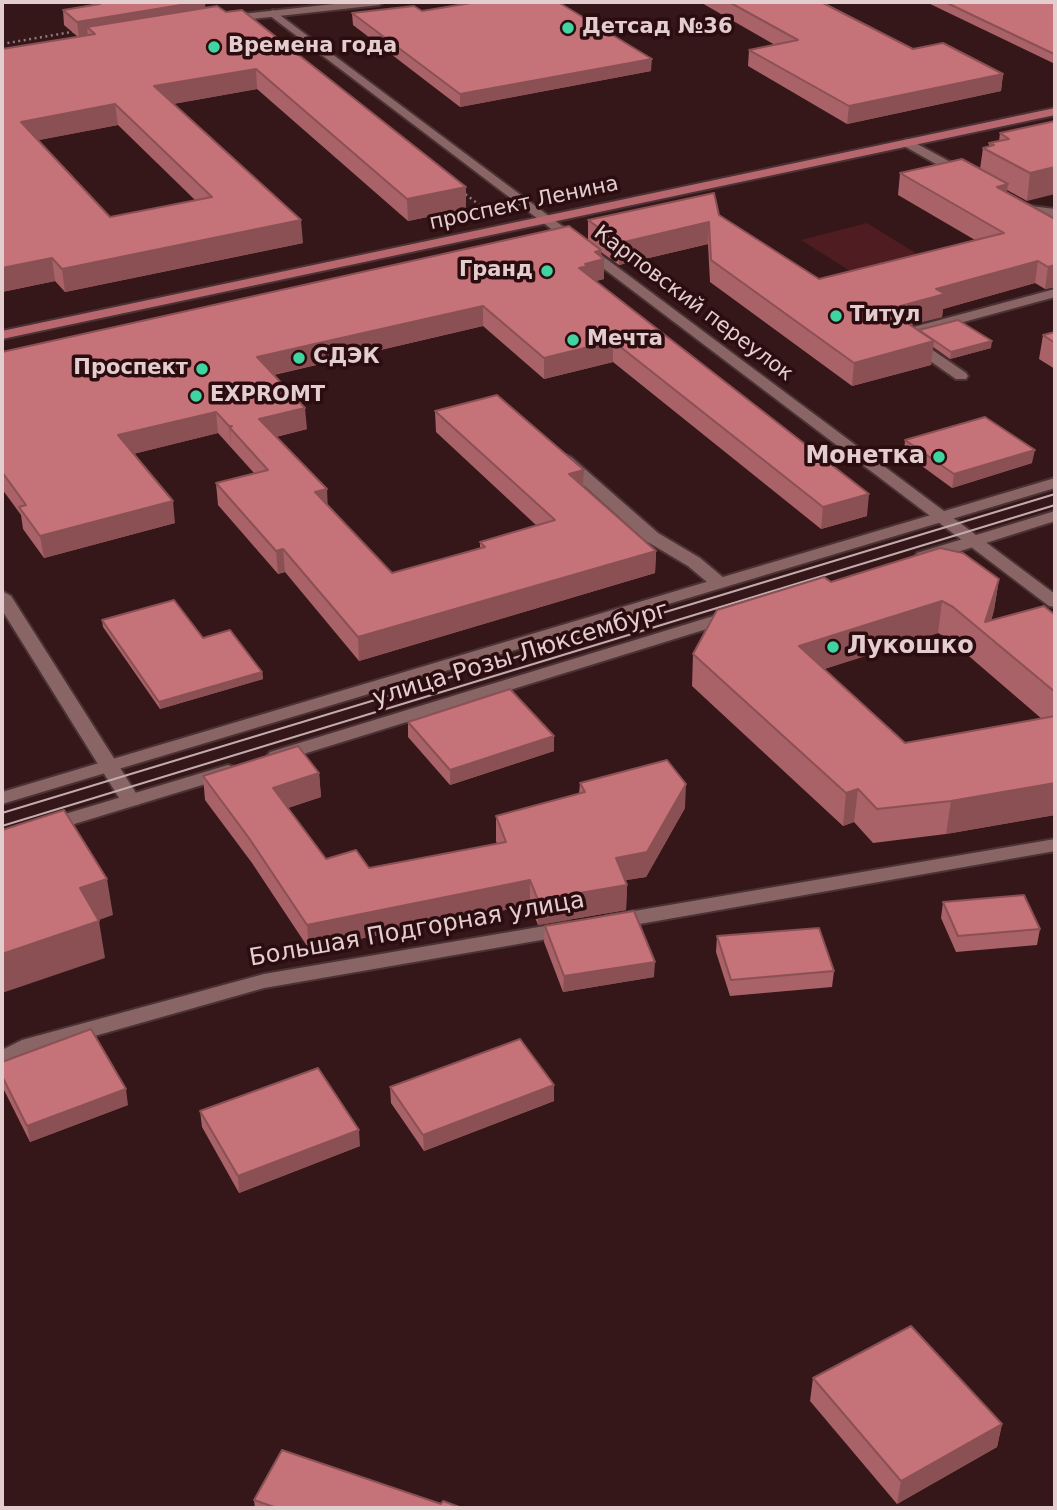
<!DOCTYPE html>
<meta charset="utf-8">
<style>
body{margin:0}
#map{position:relative;width:1057px;height:1510px;overflow:hidden;background:#351719;font-family:"DejaVu Sans",sans-serif}
canvas{display:block}
.frame{position:absolute;inset:0;border:4px solid #e3cdce;pointer-events:none}
</style>
<div id="map">
<canvas width="1057" height="1510"></canvas>
<div class="frame"></div>
</div>
<script>
const context = document.querySelector('canvas').getContext('2d');
context.lineJoin = 'round';
function fillPath(path, color) { context.fillStyle = color; context.fill(path, 'evenodd'); }
const poly = rows => new Path2D(rows.map(r => 'M' + r).join(''));
function trace(path, color, width, dash) { context.strokeStyle = color; context.lineWidth = width; context.lineCap = dash ? 'butt' : 'round'; context.setLineDash(dash || []); context.stroke(path); }
function write(font, color, halo, rows, align = 'center') {
  context.font = font + ' "DejaVu Sans",sans-serif'; context.lineWidth = 7; context.setLineDash([]); context.textBaseline = 'middle'; context.strokeStyle = halo; context.fillStyle = color; for (const [text, x, y, turn = 0] of rows) {
    context.save(); context.translate(x, y); context.rotate((+turn || 0) * Math.PI / 180); context.textAlign = isNaN(turn) ? turn : align; if (halo) context.strokeText(text, 0, 0); context.fillText(text, 0, 0); context.restore();
  }
}
const green = poly([
 [867,223,917,254,850,271,801,240]
]);
const path = poly([
 [2,44,77,31],
 [461,191,485,209]
]);
const service = poly([
 [908,139,969,172,971,175,969,178,961,178,904,146,904,140,908,139],
 [1018,201,1031,206,1055,209,1055,217,1023,213,1012,205,1018,201],
 [1055,289,1055,297,912,336,966,373,968,376,966,379,956,379,893,335,895,332,1055,289],
 [565,455,571,457,658,533,700,558,725,579,728,583,725,587,713,587,688,566,646,541,559,463,557,460,559,457,565,455]
]);
const minor = poly([
 [273,10,1055,594,1055,607,1049,606,269,15,268,13,273,10],
 [2,591,11,596,141,801,138,805,124,805,121,801,2,610,2,591]
]);
const tertiary = poly([
 [352,2,384,2,379,5,224,22,219,19,224,16,352,2],
 [1055,839,1055,851,611,929,604,927,600,922,604,917,611,915,1055,839],
 [568,922,576,924,579,929,576,934,264,988,38,1052,2,1068,2,1050,22,1040,264,974,568,922]
]);
const secondary = poly([
 [1055,478,1055,488,2,804,2,792,1055,478],
 [1055,511,1055,521,929,561,917,561,915,557,917,553,1055,511],
 [733,610,739,611,742,615,739,619,284,760,270,760,267,756,270,752,733,610],
 [228,765,235,767,238,771,235,775,2,846,2,833,228,765]
]);
const primary = poly([
 [1055,108,1055,115,2,339,2,331,1055,108]
]);
const tram = poly([
 [2,813,1055,494],
 [2,826,1055,505]
]);
const wall = poly([
 [95,2,205,2,205,8,466,209,408,221,257,89,173,104,303,243,65,292,55,281,2,292,2,49,78,37,64,25,63,10,95,4],
 [118,125,195,200,110,217,38,140],
 [700,2,821,2,913,49,1003,74,1001,91,847,124,748,66,749,50,775,45],
 [926,2,1055,2,1055,63,1053,63],
 [422,11,651,71,460,107,353,25,352,13],
 [1055,121,1027,201,1007,190,1007,192,1055,219,1055,287,1045,289,1035,283,943,309,942,317,910,325,919,331,991,348,950,359,933,347,931,365,852,386,710,282,708,244,619,265,601,252,604,279,596,281,867,516,821,529,613,362,544,379,483,326,274,375,307,429,276,437,328,505,392,573,480,548,480,542,537,526,436,432,435,411,584,470,584,487,656,551,655,573,359,661,285,572,278,574,218,505,216,483,254,473,218,433,133,454,175,523,44,558,23,529,21,515,2,489,2,352,588,240,588,220,719,215,819,279,975,240,898,195,900,173,980,169,983,148,989,147,989,143,999,141,1000,133],
 [1055,332,1055,369,1039,359,1043,335],
 [905,440,1032,463,952,488,904,453],
 [999,579,994,610,991,621,1055,615,1055,815,946,834,873,843,854,822,843,826,692,686,693,654,831,582],
 [938,633,949,639,1042,719,905,743,824,669],
 [102,620,203,638,262,672,263,679,160,709,103,627],
 [408,722,554,751,450,785,408,737],
 [319,773,321,797,288,808,326,859,369,868,497,844,496,841,496,816,579,794,580,783,685,808,646,877,625,880,627,885,626,910,538,925,530,905,309,949,252,863,205,800,203,776],
 [943,902,1040,929,1037,945,956,952,941,918],
 [545,926,654,977,563,992,544,942],
 [717,936,834,971,832,987,730,996,716,952],
 [2,1062,128,1105,30,1142,2,1086],
 [390,1087,554,1101,424,1151,391,1103],
 [200,1111,360,1146,239,1193,202,1127],
 [813,1378,1002,1424,997,1447,897,1504,810,1401],
 [254,1500,441,1504,462,1508,255,1508]
]);
const shadedWall = poly([
 [199,2,205,2,206,16,87,27,88,36,79,37,77,22],
 [1054,54,1055,54,1055,63,1053,63],
 [652,59,651,71,460,107,460,94],
 [256,69,257,89,156,107,154,86],
 [1003,74,1001,91,847,124,849,106],
 [115,104,118,125,24,143,21,122],
 [1055,167,1055,194,1027,201,1030,173],
 [1008,184,1005,206,997,187],
 [466,187,466,209,408,221,407,199],
 [301,220,303,243,65,292,62,269],
 [709,222,708,244,619,265,620,243],
 [601,250,601,260,604,259,604,279,588,283,579,268,585,264,595,252],
 [52,258,55,281,2,292,2,268],
 [1038,261,1035,283,943,309,942,317,894,329,894,314,897,307,936,289],
 [1055,265,1055,287,1045,289,1048,267],
 [483,306,483,326,259,378,257,357],
 [613,341,613,362,544,379,544,358],
 [934,341,931,365,852,386,854,363],
 [992,341,991,348,950,359,951,352],
 [305,408,307,429,260,441,259,419],
 [216,412,218,433,121,457,118,435],
 [229,426,232,426,230,428,231,448],
 [1035,450,1032,463,952,488,954,474],
 [584,470,583,492,569,474],
 [327,489,328,511,315,492],
 [869,494,867,516,821,529,823,507],
 [173,501,175,523,44,558,40,536],
 [283,549,285,572,278,574,276,551],
 [656,551,655,573,359,661,358,637],
 [999,579,994,610,987,635,985,622],
 [942,601,938,633,796,678,799,646],
 [262,672,263,679,160,709,159,702],
 [2,733,4,747,2,748],
 [554,736,554,751,450,785,450,770],
 [319,773,321,797,275,812,273,788],
 [1055,783,1055,815,946,834,951,801],
 [686,784,685,808,646,877,615,882,616,858],
 [858,789,854,822,843,826,846,793],
 [107,879,113,915,85,925,80,888],
 [530,880,530,905,309,949,307,925],
 [627,885,626,910,538,925,538,900],
 [99,921,105,958,2,993,2,954],
 [655,962,654,977,563,992,564,976],
 [554,1085,554,1101,424,1151,423,1135],
 [126,1089,128,1105,30,1142,27,1126],
 [359,1130,360,1146,239,1193,238,1176],
 [1002,1424,997,1447,897,1504,901,1481]
]);
const building = poly([
 [98,2,199,2,77,22,63,10,100,4,98,2],
 [477,2,558,2,652,59,460,94,352,13,414,6,422,11,477,2],
 [729,2,821,2,913,49,943,43,1003,74,849,106,749,50,798,40,729,2],
 [945,2,1055,2,1055,54,1054,54,945,2],
 [217,6,226,12,242,10,466,187,407,199,256,69,154,86,301,220,62,269,52,258,2,268,2,49,95,34,87,27,217,6],
 [115,104,212,197,110,217,21,122,115,104],
 [1055,121,1055,167,1030,173,983,148,994,145,989,143,1009,139,1000,133,1055,121],
 [962,159,1008,184,997,187,1055,219,1055,265,1048,267,1038,261,936,289,945,294,897,307,894,314,934,341,854,363,711,260,709,222,620,243,588,220,714,193,719,215,819,279,1004,233,900,173,962,159],
 [569,226,601,250,595,252,604,259,585,264,588,266,579,268,869,494,823,507,613,341,544,358,483,306,257,357,305,408,259,419,327,489,315,492,392,573,485,547,480,542,555,520,435,411,497,395,584,470,569,474,656,551,358,637,283,549,276,551,216,483,268,470,230,428,232,426,229,426,216,412,118,435,173,501,40,536,19,507,26,505,2,472,2,352,569,226],
 [958,320,992,341,951,352,919,330,958,320],
 [1055,332,1055,343,1043,335,1055,332],
 [985,417,1035,450,954,474,905,440,985,417],
 [940,548,963,553,999,579,985,622,1044,606,1055,615,1055,692,953,607,942,601,799,646,905,743,1055,716,1055,783,951,801,877,809,858,789,846,793,693,654,717,610,824,577,831,582,940,548],
 [174,600,203,638,230,630,262,672,159,702,102,620,174,600],
 [510,689,554,736,450,770,408,722,510,689],
 [298,746,319,773,273,788,326,859,356,850,369,868,506,842,496,816,585,792,580,783,667,760,686,784,647,852,616,858,627,885,538,900,530,880,307,925,249,838,203,776,298,746],
 [64,810,107,879,80,888,99,921,2,954,2,830,64,810],
 [1024,895,1040,929,958,936,943,902,1024,895],
 [634,911,655,962,564,976,545,926,634,911],
 [819,928,834,971,731,980,717,936,819,928],
 [91,1029,126,1089,27,1126,2,1076,2,1062,91,1029],
 [520,1039,554,1085,423,1135,390,1087,520,1039],
 [318,1068,359,1130,238,1176,200,1111,318,1068],
 [911,1326,1002,1424,901,1481,813,1378,911,1326],
 [282,1450,441,1504,443,1501,462,1508,277,1508,254,1500,282,1450]
]);
const markers = [
 [568,28,7,"#40d4a1"],
 [214,47,7,"#40d4a1"],
 [547,271,7,"#40d4a1"],
 [836,316,7,"#40d4a1"],
 [573,340,7,"#40d4a1"],
 [299,358,7,"#40d4a1"],
 [202,369,7,"#40d4a1"],
 [196,396,7,"#40d4a1"],
 [939,457,7,"#40d4a1"],
 [833,647,7,"#40d4a1"]
];
const farPoinames = [
 ["Детсад №36",582,28],
 ["Времена года",228,47],
 ["Гранд",533,271,"right"],
 ["Титул",850,316],
 ["Мечта",587,340],
 ["СДЭК",313,358],
 ["Проспект",188,369,"right"],
 ["EXPROMT",210,396]
];
const farStreetnames = [
 ["проспект Ленина",524,204,-12],
 ["Карповский переулок",693,304,37]
];
const poiNames = [
 ["Монетка",925,457],
 ["Лукошко",847,647,"left"]
];
const streetNames = [
 ["улица Розы Люксембург",521,655,-17],
 ["Большая Подгорная улица",417,930,-10]
];
fillPath(green, '#4f1c22');
trace(service, '#4b3335', 4);
trace(minor, '#4b3335', 4);
trace(tertiary, '#4b3335', 4);
trace(secondary, '#4b3335', 4);
trace(primary, '#4b3335', 4);
trace(path, '#92787a', 2.5, [2, 3.5]);
fillPath(service, '#8a6566');
fillPath(minor, '#8a6566');
fillPath(tertiary, '#8a6566');
fillPath(secondary, '#8a6566');
fillPath(primary, '#b9676e');
trace(tram, '#c3abac', 2);
fillPath(wall, '#a96267');
fillPath(shadedWall, '#8a5054');
fillPath(building, '#c57278');
trace(building, '#8a5054', 2);
for (const [x, y, r, color] of markers) { const dot = new Path2D(); dot.arc(x, y, r, 0, 2 * Math.PI); context.fillStyle = color; context.fill(dot); trace(dot, '#2b0d10', 2.5); }
write('bold 21px', '#e3cdce', '#2b0d10', farPoinames, 'left');
write('21px', '#e3cdce', '#2b0d10', farStreetnames);
write('bold 24px', '#e3cdce', '#2b0d10', poiNames, 'right');
write('24px', '#e3cdce', '#2b0d10', streetNames);
</script>
